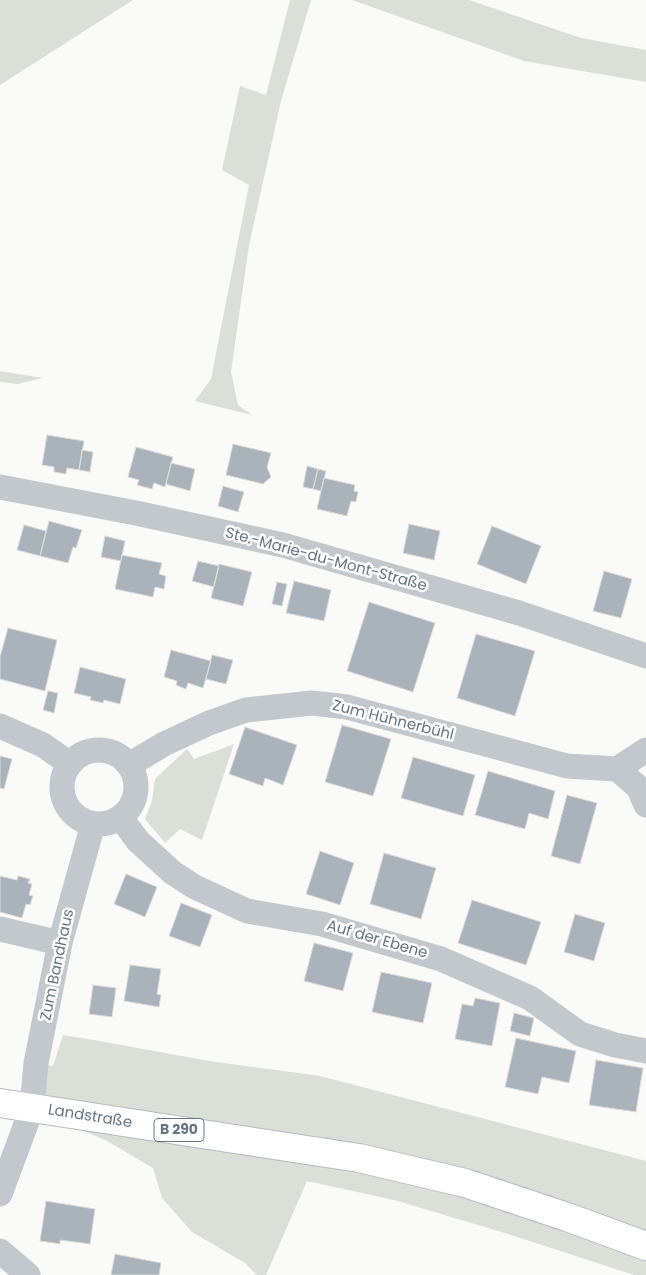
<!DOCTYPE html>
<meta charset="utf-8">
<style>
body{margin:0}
canvas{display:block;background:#fafaf8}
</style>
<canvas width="646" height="1275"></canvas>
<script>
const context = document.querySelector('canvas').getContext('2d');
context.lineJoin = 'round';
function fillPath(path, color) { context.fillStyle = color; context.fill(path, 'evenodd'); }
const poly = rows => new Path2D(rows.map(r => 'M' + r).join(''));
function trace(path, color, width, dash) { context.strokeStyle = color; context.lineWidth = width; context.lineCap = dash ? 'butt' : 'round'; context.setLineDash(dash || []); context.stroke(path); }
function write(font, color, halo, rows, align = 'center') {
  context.font = font + ' Poppins,sans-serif'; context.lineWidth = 5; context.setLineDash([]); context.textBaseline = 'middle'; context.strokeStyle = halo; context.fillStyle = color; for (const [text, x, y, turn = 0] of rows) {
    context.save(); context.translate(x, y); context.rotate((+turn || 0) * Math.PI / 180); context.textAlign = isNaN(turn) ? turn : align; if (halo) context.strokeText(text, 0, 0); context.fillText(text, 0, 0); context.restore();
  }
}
const green = poly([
 [0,0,133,0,0,85],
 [290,0,311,0,281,101,249,245,231,372,238,405,252,415,195,401,211,379,249,185,222,170,240,86,266,95],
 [352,0,469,0,581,38,646,50,646,82,524,61],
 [0,371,43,378,18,384,0,382],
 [234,744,202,840,180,829,165,843,145,819,152,801,155,779,187,749,194,759],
 [63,1035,94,1040,209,1061,320,1076,646,1161,646,1275,634,1275,505,1233,394,1200,307,1181,266,1275,257,1275,245,1263,192,1232,162,1198,153,1168,107,1141,32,1108,36,1063,53,1066]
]);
const building = poly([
 [47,435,84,441,79,470,67,468,66,474,54,472,54,467,42,465,47,435],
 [233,444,271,453,267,467,271,477,263,484,226,475,233,444],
 [136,447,173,457,165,487,154,483,152,489,137,485,139,480,128,477,136,447],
 [82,450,93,452,90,472,79,470,82,450],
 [171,463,195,469,190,491,166,484,171,463],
 [307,466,318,469,313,489,303,487,307,466],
 [318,469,326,471,321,491,313,489,318,469],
 [324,478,355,485,354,491,358,492,356,502,351,501,347,516,317,509,324,478],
 [223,486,244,492,238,512,218,506,223,486],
 [49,521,82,530,76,548,73,547,68,563,40,556,49,521],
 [409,524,440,531,434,560,403,553,409,524],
 [24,525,46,531,40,556,17,550,24,525],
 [492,526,541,546,526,584,477,564,492,526],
 [105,536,125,541,121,561,101,557,105,536],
 [122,555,162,563,159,574,166,576,164,589,155,587,153,597,115,589,122,555],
 [198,561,219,566,214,587,192,581,198,561],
 [219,564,252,572,243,606,211,598,219,564],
 [604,571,632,579,621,618,593,611,604,571],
 [294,581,331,590,324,621,286,613,294,581],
 [277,582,287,584,282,606,272,604,277,582],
 [369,602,435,623,413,692,347,671,369,602],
 [8,628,57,640,45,691,0,679,0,657,8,628],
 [476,634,535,651,515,716,457,698,476,634],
 [171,650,211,661,203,688,188,683,186,689,176,685,177,681,164,677,171,650],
 [212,655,233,660,226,684,206,679,212,655],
 [80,667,126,679,120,704,104,700,103,703,90,700,91,697,74,693,80,667],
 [48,691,58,693,54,713,43,710,48,691],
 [342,725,391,739,373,796,325,782,342,725],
 [245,727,297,745,283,785,265,778,263,786,229,774,245,727],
 [0,756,12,759,4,789,0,788,0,756],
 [413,757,475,775,463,816,401,798,413,757],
 [488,771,555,791,548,819,529,813,525,829,475,815,488,771],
 [567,795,597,803,580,864,551,856,567,795],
 [320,851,354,863,340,905,306,894,320,851],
 [384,853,436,868,421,919,370,904,384,853],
 [126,874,157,887,145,917,114,904,126,874],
 [0,876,17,880,18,876,30,879,28,883,32,884,29,895,33,896,30,905,26,904,22,918,0,912,0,876],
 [472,900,541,922,526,965,458,943,472,900],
 [181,903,212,915,200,947,169,936,181,903],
 [575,914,605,923,594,961,564,952,575,914],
 [314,943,353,953,343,991,304,981,314,943],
 [130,965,161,969,157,994,161,995,159,1007,124,1001,130,965],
 [381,972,432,983,423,1023,372,1012,381,972],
 [93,985,116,988,112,1017,89,1014,93,985],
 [475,998,500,1003,492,1046,455,1039,462,1004,473,1006,475,998],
 [514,1013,534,1018,530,1036,510,1031,514,1013],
 [516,1038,576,1051,569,1083,542,1077,538,1094,505,1087,516,1038],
 [596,1060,643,1068,636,1112,589,1105,596,1060],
 [46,1201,95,1209,90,1244,60,1240,60,1244,40,1241,46,1201],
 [115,1254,161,1263,159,1275,111,1275,115,1254]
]);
const minor = poly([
 [0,487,136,513,283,545,519,613,646,656],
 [0,726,43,745,70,764],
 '62 787a37 37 0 1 1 74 0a37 37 0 1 1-74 0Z',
 [129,765,164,744,209,723,246,710,312,703,347,707,567,766,617,769,638,787,646,805],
 [617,769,646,750],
 [121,818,138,841,173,873,195,887,247,911,322,924,441,959,530,998,580,1034,615,1045,646,1051],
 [0,929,60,943],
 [0,1194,32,1108,36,1063,60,943,93,824],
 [0,1251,28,1275]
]);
const primary = poly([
 [0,1103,359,1158,465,1183,567,1217,646,1246]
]);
const shields = [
 [179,1130,50]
];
const shieldNames = [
 ["B 290",179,1130]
];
const streetNames = [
 ["Ste.-Marie-du-Mont-Straße",326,560,15],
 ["Zum Hühnerbühl",393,721,14],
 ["Auf der Ebene",377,940,16],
 ["Zum Bandhaus",58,965,-78],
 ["Landstraße",90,1117,9]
];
fillPath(green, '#dadfd7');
fillPath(building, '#aab3b9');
trace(building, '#dcdcda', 1);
trace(primary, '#b5babe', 30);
trace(minor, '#c3c8cc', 25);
trace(primary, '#fff', 28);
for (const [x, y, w] of shields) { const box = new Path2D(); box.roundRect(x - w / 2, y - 11.5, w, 23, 4); context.fillStyle = '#fff'; context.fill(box); trace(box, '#657683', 1); }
write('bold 14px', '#657683', null, shieldNames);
write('15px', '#657683', '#fff', streetNames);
</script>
